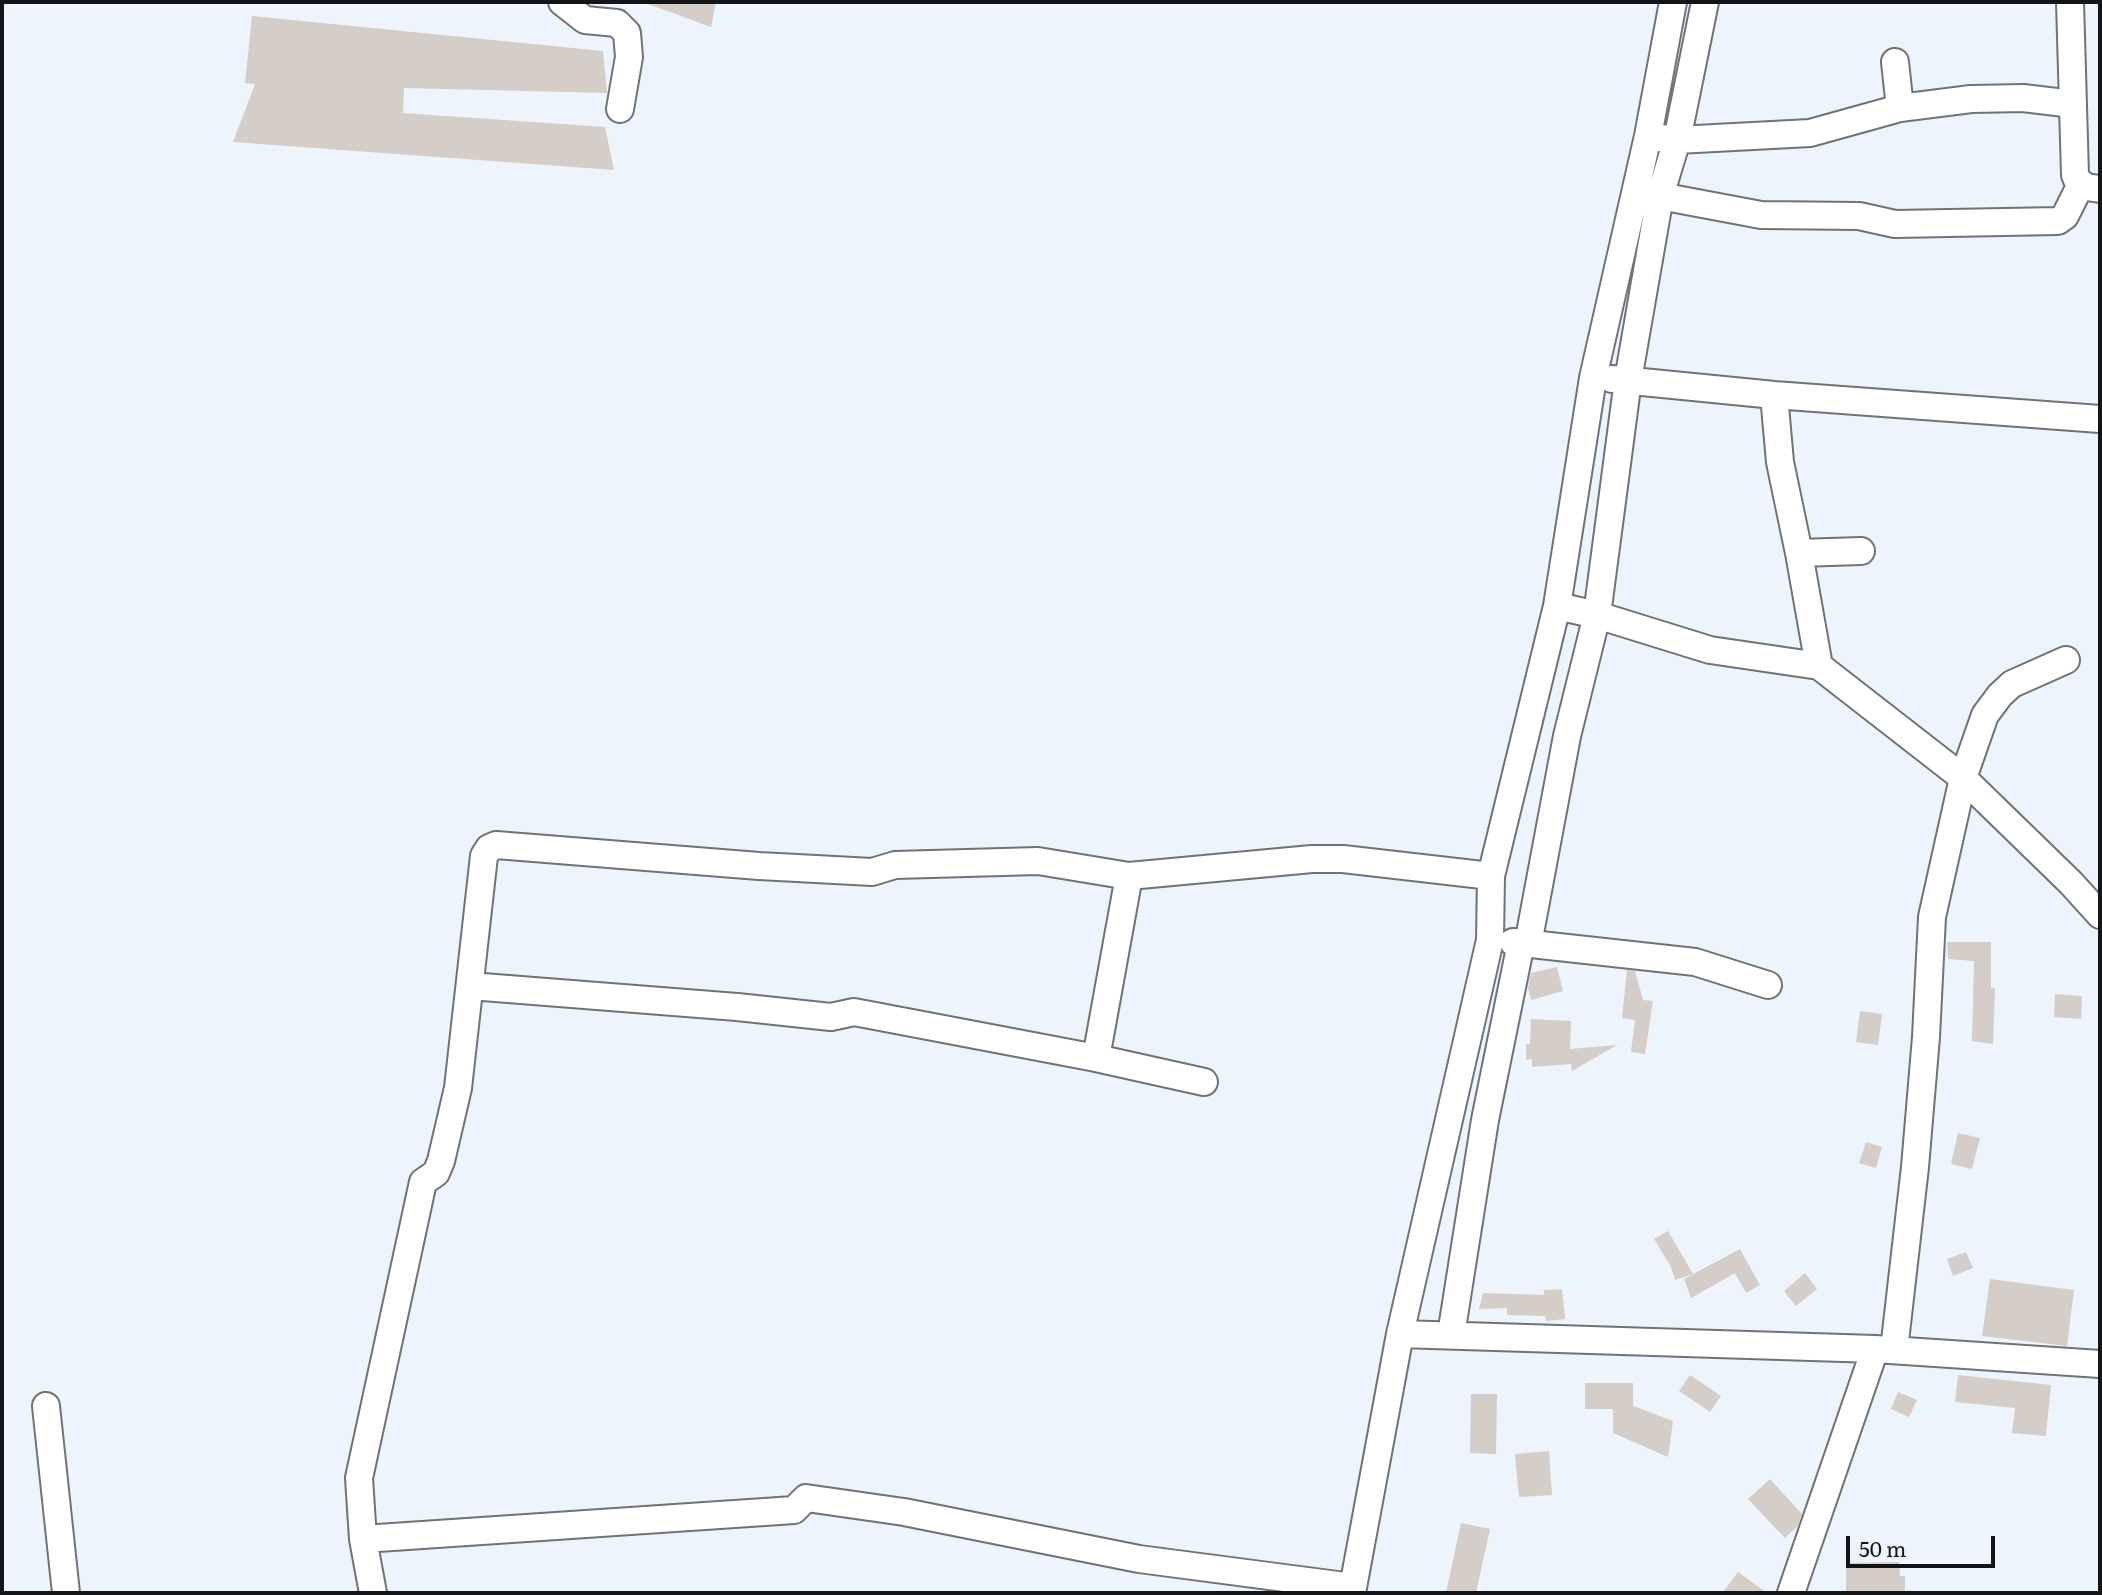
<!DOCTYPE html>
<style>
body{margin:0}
#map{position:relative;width:2102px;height:1595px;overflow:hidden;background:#eef4fb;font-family:Literata,serif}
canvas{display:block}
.frame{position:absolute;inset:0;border:4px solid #131517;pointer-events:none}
.scale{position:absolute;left:1846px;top:1536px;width:149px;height:32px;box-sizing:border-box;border:4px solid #131517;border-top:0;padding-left:9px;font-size:21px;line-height:24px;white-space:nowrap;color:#131517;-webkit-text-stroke:5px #eef4fb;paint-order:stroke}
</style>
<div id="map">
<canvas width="2102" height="1595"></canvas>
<div class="frame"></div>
<div class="scale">50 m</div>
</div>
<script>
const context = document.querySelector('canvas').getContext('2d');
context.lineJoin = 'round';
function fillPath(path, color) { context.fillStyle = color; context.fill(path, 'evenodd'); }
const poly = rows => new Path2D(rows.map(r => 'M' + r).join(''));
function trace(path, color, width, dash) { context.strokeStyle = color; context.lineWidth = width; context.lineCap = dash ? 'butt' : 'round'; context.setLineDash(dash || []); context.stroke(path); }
const building = poly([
 [648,2,716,2,711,27,648,4],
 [252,16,603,51,607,93,404,88,403,113,605,127,614,170,233,142,255,84,245,83],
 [1947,942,1991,942,1991,988,1995,988,1993,1044,1972,1041,1974,961,1948,959],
 [1557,967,1563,991,1531,1000,1528,988,1531,973],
 [1627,970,1635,971,1643,1000,1653,1001,1645,1054,1631,1052,1635,1020,1622,1018],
 [2055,994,2082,996,2081,1019,2054,1017],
 [1860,1011,1882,1014,1878,1045,1856,1042],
 [1531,1019,1571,1021,1570,1049,1617,1045,1572,1071,1571,1064,1532,1067,1532,1059,1526,1060,1526,1044,1530,1044],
 [1958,1133,1980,1138,1972,1169,1951,1164],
 [1866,1142,1882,1147,1876,1168,1859,1163],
 [1668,1231,1693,1274,1675,1280,1671,1267,1654,1239],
 [1740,1249,1760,1285,1746,1293,1735,1273,1691,1298,1684,1279],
 [1966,1252,1973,1268,1953,1276,1947,1259],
 [1805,1273,1817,1289,1796,1306,1784,1291],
 [1990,1279,2074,1290,2067,1346,1982,1336],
 [1562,1289,1565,1319,1546,1321,1545,1316,1507,1315,1507,1308,1479,1309,1483,1293,1544,1295,1544,1290],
 [1690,1375,1721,1396,1710,1412,1679,1391],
 [1958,1375,2051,1385,2046,1436,2012,1433,2015,1408,1955,1402],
 [1585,1383,1633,1383,1633,1406,1673,1421,1668,1457,1613,1433,1613,1409,1585,1409],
 [1898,1392,1917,1400,1909,1417,1891,1409],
 [1471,1394,1497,1394,1496,1454,1470,1453],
 [1549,1451,1552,1495,1519,1497,1515,1454],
 [1770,1479,1802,1514,1797,1527,1785,1538,1748,1499],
 [1461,1523,1490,1529,1476,1593,1446,1593],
 [1899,1562,1900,1576,1905,1576,1905,1593,1846,1593,1846,1563],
 [1738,1572,1767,1593,1722,1593]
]);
const minor = poly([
 [562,2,585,20,617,23,627,33,629,57,620,109],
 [2070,2,2075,175,2077,180,2086,187,2100,189],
 [1895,62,1900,108],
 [1660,138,1677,140,1810,133,1900,108,1971,99,2023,98,2073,104],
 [1660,196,1761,215,1859,216,1895,224,2058,221,2065,216,2081,184],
 [1612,379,1774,395,2100,419],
 [1774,395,1780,462,1799,553,1819,666],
 [1799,553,1861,551],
 [1557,606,1597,615,1710,650,1819,666,1963,778,2071,883,2100,915],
 [1513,942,1695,962,1768,985],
 [1528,944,1567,736,1597,615,1628,380,1660,196,1677,140,1705,2],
 [470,986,737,1007,831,1017,854,1012,1096,1058,1129,876],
 [1096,1058,1204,1082],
 [1400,1334,1875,1349,2100,1364],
 [1451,1335,1485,1120,1521,943],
 [1894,1350,1915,1167,1926,1037,1932,917,1963,778,1985,715,2000,695,2012,684,2066,660],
 [46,1406,66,1593],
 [363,1539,794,1510,806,1498,904,1512,1139,1559,1353,1587],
 [373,1593,363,1539,359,1478,423,1182,436,1173,441,1161,458,1088,484,856,489,848,496,845,759,866,872,872,895,865,1038,861,1129,876,1312,859,1343,859,1491,876],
 [1352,1593,1400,1334,1490,940,1491,876,1557,606,1593,378,1648,136,1673,2],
 [1791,1593,1875,1349]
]);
fillPath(building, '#d5cdc8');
trace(minor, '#6e737a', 30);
trace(minor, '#fff', 26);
</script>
